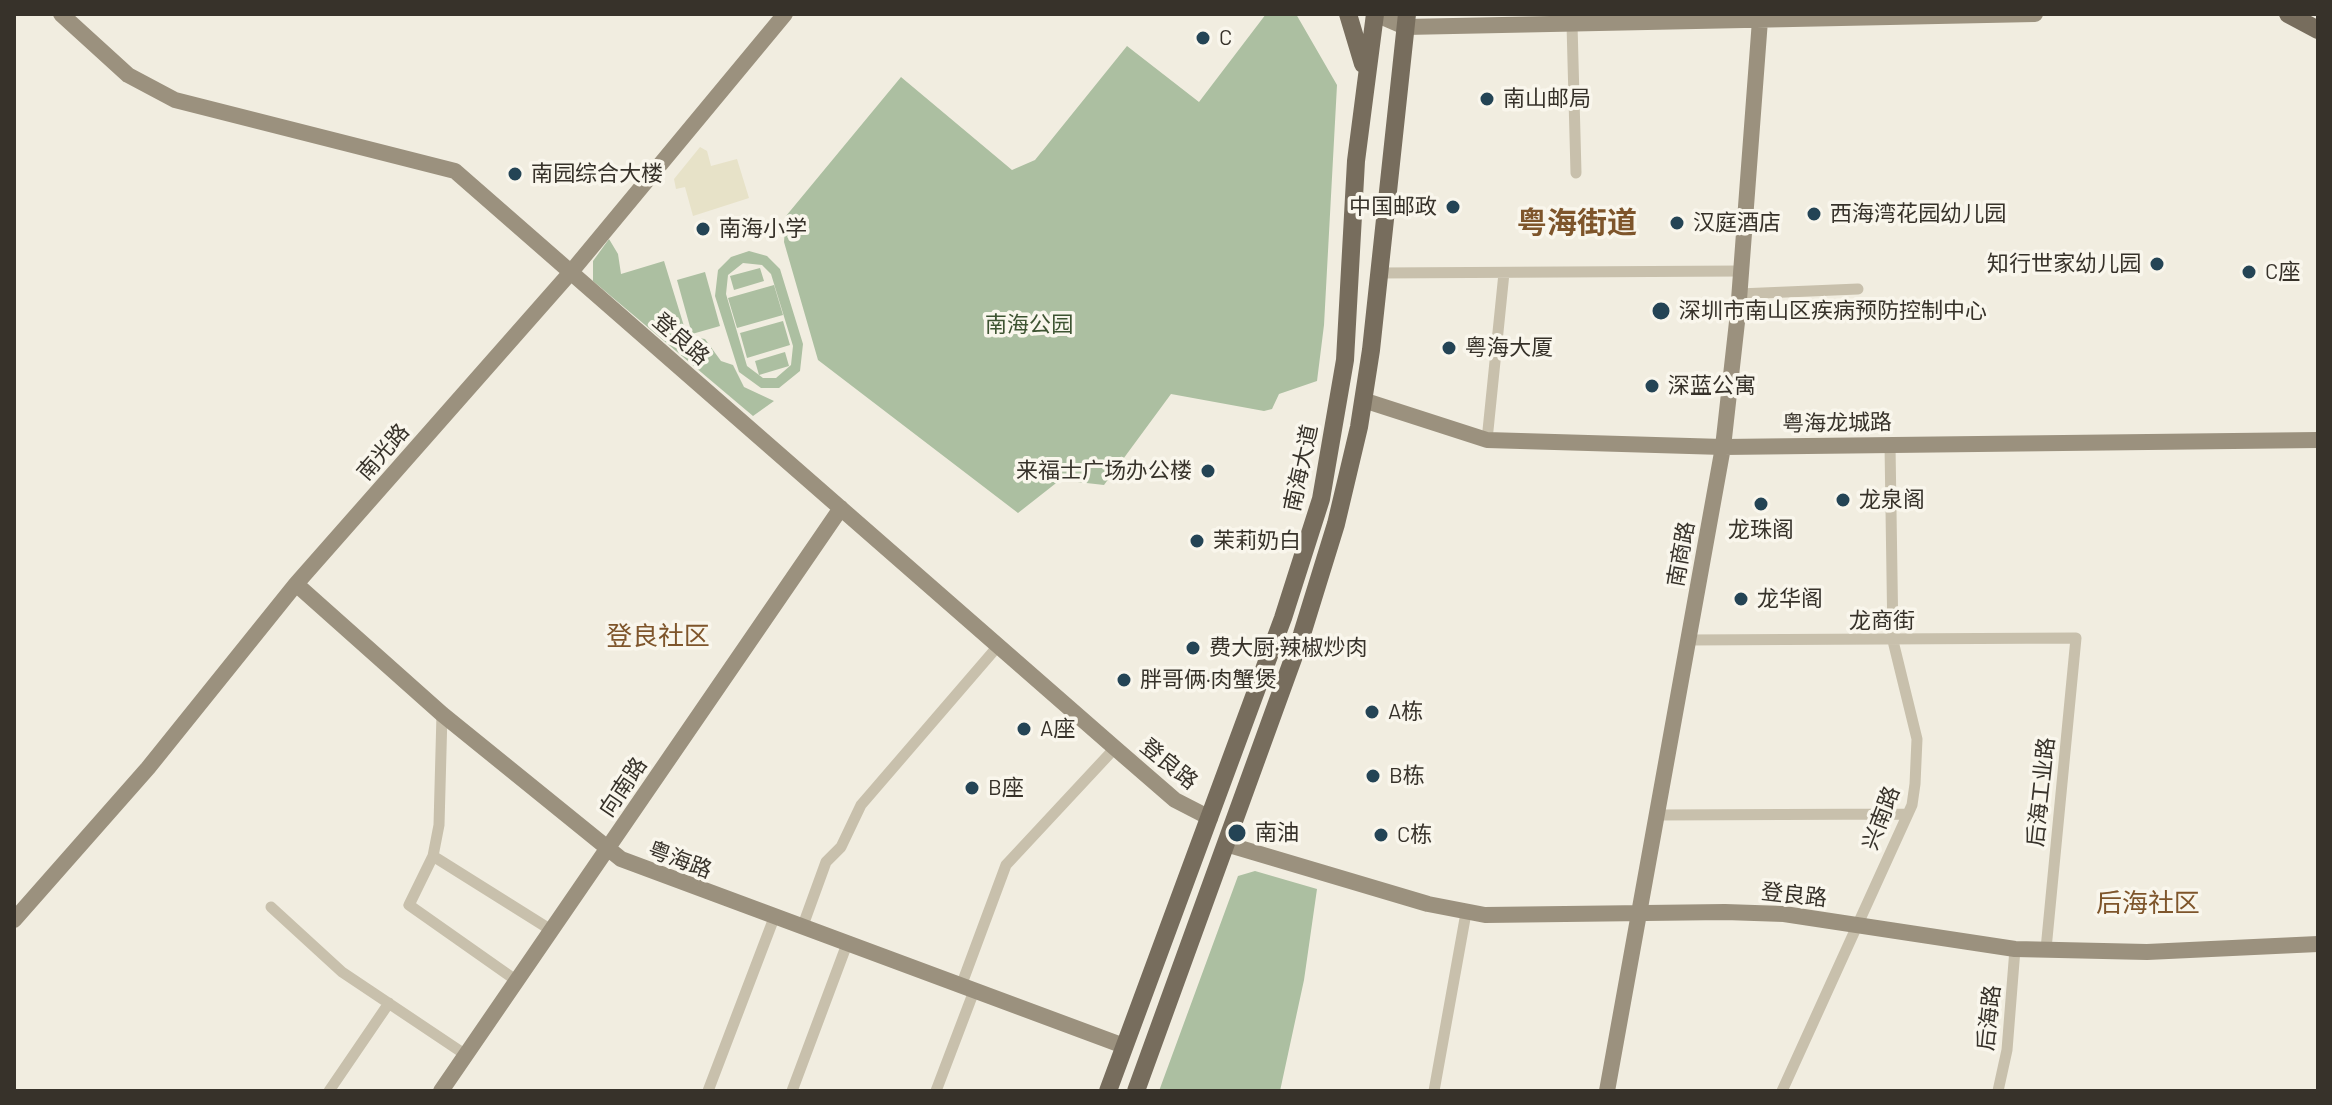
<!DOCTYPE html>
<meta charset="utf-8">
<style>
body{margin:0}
#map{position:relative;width:2332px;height:1105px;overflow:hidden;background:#f1ede0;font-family:Barlow,sans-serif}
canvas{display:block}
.frame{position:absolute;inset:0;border:16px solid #37322a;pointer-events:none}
</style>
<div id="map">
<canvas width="2332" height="1105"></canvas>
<div class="frame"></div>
</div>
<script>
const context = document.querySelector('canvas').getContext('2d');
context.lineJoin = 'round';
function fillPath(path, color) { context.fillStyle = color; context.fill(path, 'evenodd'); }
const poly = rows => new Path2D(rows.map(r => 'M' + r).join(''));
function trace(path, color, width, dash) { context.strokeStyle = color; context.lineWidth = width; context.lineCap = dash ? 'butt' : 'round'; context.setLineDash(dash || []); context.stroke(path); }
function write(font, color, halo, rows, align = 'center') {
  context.font = font + ' Barlow,"Noto Sans SC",sans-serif'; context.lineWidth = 7; context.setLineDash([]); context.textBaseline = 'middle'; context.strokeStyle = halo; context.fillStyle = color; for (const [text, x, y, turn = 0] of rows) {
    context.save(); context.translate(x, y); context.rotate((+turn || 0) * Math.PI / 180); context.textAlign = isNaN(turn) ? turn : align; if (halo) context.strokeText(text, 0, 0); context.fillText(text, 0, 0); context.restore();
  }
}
const green = poly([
 [1266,14,1296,14,1337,85,1324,325,1317,381,1279,394,1272,409,1264,411,1171,394,1104,485,1060,480,1018,513,818,360,784,242,786,216,901,77,1012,170,1035,160,1127,46,1199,102],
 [609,239,618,254,621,274,664,261,687,336,705,339,721,361,733,365,744,387,774,401,753,416,593,281,593,261],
 [749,251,767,256,780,269,803,344,800,371,779,388,761,388,739,372,715,296,718,270,731,257],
 [743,263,762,265,771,274,793,346,791,365,776,378,763,378,747,366,726,294,728,275],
 [760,268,764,281,734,290,730,276],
 [705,272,720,326,692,334,677,280],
 [774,285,783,315,737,328,728,298],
 [783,321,790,345,747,358,740,333],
 [785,352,789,366,759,375,755,361],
 [1255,871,1317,889,1304,980,1280,1091,1159,1091,1238,876]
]);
const plaza = poly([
 [700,147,707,151,711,166,737,159,749,198,693,216,685,187,676,189,674,179]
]);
const street = poly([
 [1572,24,1576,173],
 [1380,273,1741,271],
 [1739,294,1858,289],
 [1487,440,1504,273],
 [1688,640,2076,638,2046,949],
 [442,714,439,825,433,856,409,905,517,981],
 [1657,815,1907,814],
 [433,856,551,930],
 [271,907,342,972,466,1055],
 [802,928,826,862,841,847,861,805,998,646],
 [961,986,1006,865,1115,748],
 [329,1091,389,1003],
 [708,1091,774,918],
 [792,1091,847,944],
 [936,1091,974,991],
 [1434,1091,1466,913],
 [1782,1091,1912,805,1915,784,1917,739,1893,641,1890,445],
 [1998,1091,2007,1050,2015,949]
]);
const secondary = poly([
 [61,14,128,75,175,100,455,171,1115,748,1175,800,1210,818],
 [1375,14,1405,27,2035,14],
 [1363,400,1487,440,1723,447,2318,440],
 [296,584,442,714,621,859,1124,1046],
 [1226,844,1428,904,1485,915,1725,912,1784,914,2015,949,2147,952,2318,944],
 [14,920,148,768,296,584,571,272,785,14],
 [441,1091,841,508],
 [1607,1091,1723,447,1738,313,1760,20]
]);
const primary = poly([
 [1348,14,1363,64],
 [2288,14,2318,30],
 [1108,1091,1283,618,1321,499,1345,360,1356,161,1375,14],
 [1136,1091,1302,634,1336,524,1359,427,1371,350,1407,14]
]);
const markers = [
 [1203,38,8,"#244455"],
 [1487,99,8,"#244455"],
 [515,174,8,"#244455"],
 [1453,207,8,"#244455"],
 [1814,214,8,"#244455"],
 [1677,223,8,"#244455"],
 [703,229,8,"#244455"],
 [2157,264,8,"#244455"],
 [2249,272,8,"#244455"],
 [1661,311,10,"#244455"],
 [1449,348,8,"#244455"],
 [1652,386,8,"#244455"],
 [1208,471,8,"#244455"],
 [1843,500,8,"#244455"],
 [1761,504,8,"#244455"],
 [1197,541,8,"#244455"],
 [1741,599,8,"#244455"],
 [1193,648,8,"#244455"],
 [1124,680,8,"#244455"],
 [1372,712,8,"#244455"],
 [1024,729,8,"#244455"],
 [1373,776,8,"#244455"],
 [972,788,8,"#244455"],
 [1237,833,10,"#244455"],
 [1381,835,8,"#244455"]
];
const poiNames = [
 ["C",1219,38],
 ["南山邮局",1503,99],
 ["南园综合大楼",531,174],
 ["中国邮政",1437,207,"right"],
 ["西海湾花园幼儿园",1830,214],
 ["汉庭酒店",1693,223],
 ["南海小学",719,229],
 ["知行世家幼儿园",2141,264,"right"],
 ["C座",2265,272],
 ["深圳市南山区疾病预防控制中心",1679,311],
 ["粤海大厦",1465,348],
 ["深蓝公寓",1668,386],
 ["来福士广场办公楼",1192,471,"right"],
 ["龙泉阁",1859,500],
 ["龙珠阁",1761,530,"center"],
 ["茉莉奶白",1213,541],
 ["龙华阁",1757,599],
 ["费大厨·辣椒炒肉",1209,648],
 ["胖哥俩·肉蟹煲",1140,680],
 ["A栋",1388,712],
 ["A座",1040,729],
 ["B栋",1389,776],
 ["B座",988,788],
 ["南油",1255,833],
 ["C栋",1397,835]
];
const parkNames = [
 ["南海公园",1029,325]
];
const streetNames = [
 ["登良路",681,339,41],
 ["粤海龙城路",1837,423,-1],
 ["南光路",383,452,-49],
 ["南海大道",1301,468,-78],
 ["南商路",1681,554,-80],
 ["龙商街",1882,621],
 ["登良路",1169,764,39],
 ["向南路",623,787,-56],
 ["后海工业路",2041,792,-84],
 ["兴南路",1881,818,-69],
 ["粤海路",680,860,20],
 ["登良路",1794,895,6],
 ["后海路",1989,1018,-84]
];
const quarterNames = [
 ["登良社区",658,636],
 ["后海社区",2148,903]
];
const districtNames = [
 ["粤海街道",1577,223]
];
fillPath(green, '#acbfa1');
fillPath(plaza, '#e7e2c8');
trace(street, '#c8c0ac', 11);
trace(secondary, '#9b917e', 16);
trace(primary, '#776d5d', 18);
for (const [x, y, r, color] of markers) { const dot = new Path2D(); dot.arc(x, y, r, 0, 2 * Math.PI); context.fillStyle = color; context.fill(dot); trace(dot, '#f9f6ec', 3); }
write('22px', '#37322a', '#f9f6ec', poiNames, 'left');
write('22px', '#3d5331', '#f9f6ec', parkNames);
write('22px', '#37322a', '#f9f6ec', streetNames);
write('26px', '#7e552b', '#f9f6ec', quarterNames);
write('bold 30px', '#7e552b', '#f9f6ec', districtNames);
</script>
